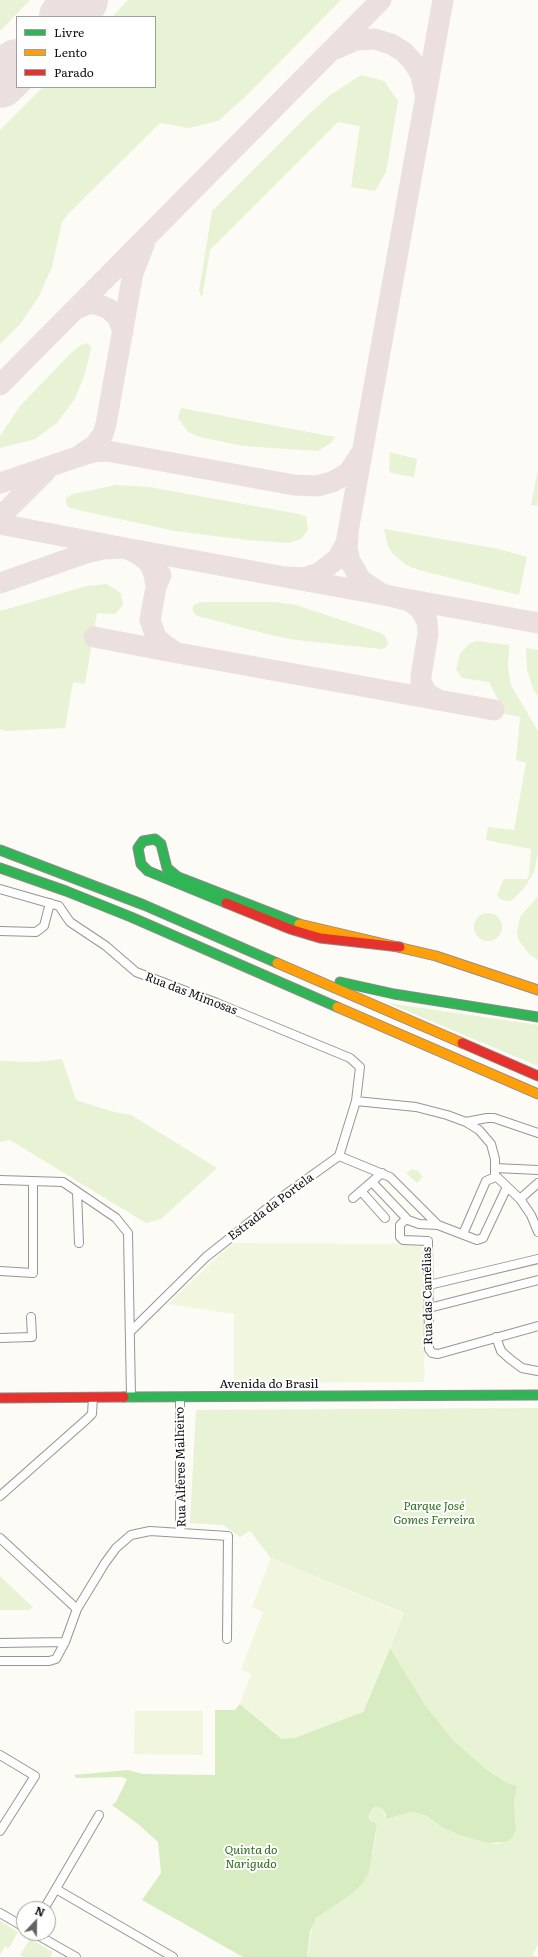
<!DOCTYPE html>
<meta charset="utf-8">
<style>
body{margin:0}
#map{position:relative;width:538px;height:1957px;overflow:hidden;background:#fcfbf5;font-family:Literata,serif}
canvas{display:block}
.legend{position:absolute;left:16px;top:16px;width:140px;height:72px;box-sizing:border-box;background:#fff;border:1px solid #9f9f9f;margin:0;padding:5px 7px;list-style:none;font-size:12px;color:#101010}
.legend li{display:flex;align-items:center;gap:8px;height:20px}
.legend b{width:20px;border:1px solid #9f9f9f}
.north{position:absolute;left:16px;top:1901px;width:40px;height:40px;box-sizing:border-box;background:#fff;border:1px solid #9f9f9f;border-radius:50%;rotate:22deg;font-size:11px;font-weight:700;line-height:16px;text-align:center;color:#101010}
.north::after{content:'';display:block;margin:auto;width:14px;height:18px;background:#636260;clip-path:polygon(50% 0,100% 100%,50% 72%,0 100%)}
</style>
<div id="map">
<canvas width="538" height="1957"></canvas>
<ul class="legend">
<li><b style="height:5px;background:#30b455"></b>Livre</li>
<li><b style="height:5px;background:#ff9f0a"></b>Lento</li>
<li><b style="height:5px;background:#e5322d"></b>Parado</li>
</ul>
<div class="north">N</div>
</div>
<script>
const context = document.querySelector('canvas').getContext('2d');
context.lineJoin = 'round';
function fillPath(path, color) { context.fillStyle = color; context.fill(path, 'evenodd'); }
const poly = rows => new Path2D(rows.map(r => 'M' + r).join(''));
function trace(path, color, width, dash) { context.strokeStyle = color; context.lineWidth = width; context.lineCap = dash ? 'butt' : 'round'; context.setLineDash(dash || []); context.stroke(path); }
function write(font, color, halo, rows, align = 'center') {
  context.font = font + ' Literata,serif'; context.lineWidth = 4; context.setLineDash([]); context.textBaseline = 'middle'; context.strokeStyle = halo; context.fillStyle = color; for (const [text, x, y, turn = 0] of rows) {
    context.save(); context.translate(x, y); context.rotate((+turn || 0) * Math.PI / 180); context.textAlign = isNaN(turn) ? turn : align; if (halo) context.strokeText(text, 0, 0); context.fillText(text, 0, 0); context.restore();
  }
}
const green = poly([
 [0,0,30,0,0,31],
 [128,0,341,0,246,96,218,121,189,128,160,123,69,213,62,222,52,267,38,298,21,323,0,344,0,130,43,87,155,87,155,17,112,17],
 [361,75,384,81,398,101,386,172,375,191,351,187,360,126,338,122,210,250,202,298,199,291,212,211,307,116,330,95],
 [86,343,90,345,91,349,84,377,74,400,57,423,35,439,0,448,0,436,20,406,71,353,81,345],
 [181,408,335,437,330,444,317,451,243,446,200,437,188,432,178,418],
 [390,452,417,459,414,477,391,473,389,470],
 [538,469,538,499,537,506,531,505],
 [116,485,149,487,299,514,306,517,308,530,301,539,289,543,248,540,175,531,83,511,70,508,66,504,66,498,73,494],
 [384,529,499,549,527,557,519,595,419,570,406,565,393,554,388,546],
 [106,584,121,593,123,605,115,614,97,613,85,684,73,682,65,728,6,731,0,729,0,611,87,586],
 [201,602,275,602,296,605,381,633,385,636,388,644,385,648,381,649,296,640,275,636,197,616,193,612,193,605],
 [477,641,509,645,508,667,511,685,538,731,538,853,534,872,525,887,512,900,506,901,500,899,497,895,504,879,527,879,529,875,531,849,486,840,488,827,514,830,526,763,516,760,520,717,497,712,498,700,489,682,462,678,456,670,460,654,470,643],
 [526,648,538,650,538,696,533,689,527,670],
 [538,896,538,960,530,955,523,946,518,939,517,932,520,917],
 '474 927a14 14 0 1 1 28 0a14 14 0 1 1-28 0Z',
 [388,1003,538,1025,538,1066],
 [62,1059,76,1100,114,1112,131,1115,217,1168,161,1219,146,1223,10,1140,0,1142,0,1061,36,1062],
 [412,1169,418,1171,423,1177,417,1183,406,1173],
 [538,1408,538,1944,533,1955,537,1957,307,1957,313,1923,320,1914,353,1893,373,1853,377,1825,371,1821,369,1814,373,1808,377,1807,383,1809,386,1819,411,1812,425,1815,442,1827,487,1843,497,1844,506,1842,516,1829,514,1801,517,1786,507,1783,486,1769,453,1740,425,1705,390,1648,404,1613,271,1558,250,1531,240,1537,223,1525,190,1523,196,1410],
 [0,1576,24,1599,33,1607,29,1610,0,1610],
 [0,1921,18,1932,9,1948,5,1946,0,1955],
 [30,1939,53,1952,50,1957,24,1957,20,1955]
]);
const forest = poly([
 [390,1648,425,1705,453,1740,486,1769,507,1783,517,1786,514,1801,516,1829,512,1838,506,1842,487,1843,460,1835,442,1827,425,1815,411,1812,386,1819,386,1815,383,1809,377,1807,373,1808,369,1814,369,1818,371,1821,377,1824,369,1872,362,1884,353,1893,316,1918,310,1932,307,1957,243,1957,142,1900,161,1873,158,1842,138,1824,112,1805,116,1802,127,1779,122,1777,76,1778,74,1775,128,1770,143,1774,215,1775,215,1710,235,1710,240,1704,282,1739,363,1712]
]);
const pitch = poly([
 [232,1243,426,1244,424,1382,234,1383,234,1314,168,1304],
 [271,1558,404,1614,363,1712,295,1738,283,1739,240,1704,251,1674,241,1670,263,1612,252,1607],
 [135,1711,203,1711,203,1755,134,1754]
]);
const taxiway = poly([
 [336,49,356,40,375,39,391,44,404,52,413,62,421,75,425,94],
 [76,309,88,304,97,304,109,309,118,318,123,332],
 [0,385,381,0],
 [80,455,95,445,103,434,106,424,133,273,144,245],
 [0,483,71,459,93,452,107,451,294,485,317,486,332,482,348,473,360,455],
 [0,517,46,471],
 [0,524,125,548,136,553,145,559,151,566,154,574,156,587],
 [348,537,347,548,350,561,361,580,382,594,410,601,420,609,427,621,428,634,421,676,421,682,427,693,438,700],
 [161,575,156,587,150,620,156,637,162,643,175,652],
 [287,577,304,578,319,573,338,558,346,543,443,0],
 [0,583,86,553,103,549,125,548,538,623],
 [94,637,178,653,494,710]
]);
const runway = poly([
 [65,17,82,0],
 [0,82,17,65]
]);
const street = poly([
 [0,889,59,906,70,922,106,946,136,972,217,1003,350,1058,360,1067,356,1101,339,1156,279,1199,206,1257,130,1332],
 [0,931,36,932,44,926,50,903],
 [356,1101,416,1107,447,1115,466,1122,479,1130,491,1144,495,1159,495,1177],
 [466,1122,487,1118,494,1118,538,1133],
 [339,1156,390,1177,438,1225,477,1240,483,1238,507,1187],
 [495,1168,538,1170],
 [495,1177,498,1178,520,1199,531,1215,538,1232],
 [0,1180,63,1182,116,1218,128,1233,131,1397],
 [372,1182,408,1220,419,1224,438,1225],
 [361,1191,385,1218],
 [77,1192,79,1243],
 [353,1198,382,1173],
 [520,1199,538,1183],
 [408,1220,405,1220,400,1225,400,1237,403,1240,428,1241,429,1349,432,1353,438,1354,538,1326],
 [463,1234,486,1181,495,1177],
 [0,1271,33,1273,33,1181],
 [429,1285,538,1259],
 [429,1308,538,1280],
 [496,1337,501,1351,510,1359,522,1368,538,1371],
 [0,1338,32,1337,31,1317],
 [0,1496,87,1419,92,1414,93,1397],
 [180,1532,180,1397],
 [0,1538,77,1609],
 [0,1643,65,1642],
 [0,1661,49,1661,56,1659,65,1642,77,1609,105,1563,116,1548,131,1535,150,1531,228,1536,227,1639],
 [0,1755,35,1776,0,1831],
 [56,1889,173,1957],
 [44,1909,99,1815],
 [0,1913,24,1927],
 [34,1933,76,1957]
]);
const fast = poly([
 [0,850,144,905,277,963],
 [0,868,66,891,131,917,337,1007],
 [226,903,148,871,141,864,138,848,143,841,155,839,161,844,167,868,178,877,299,924],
 [340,982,394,994,538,1017],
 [124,1397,538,1395]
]);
const slow = poly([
 [299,924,436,956,538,990],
 [277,963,462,1043],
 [337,1007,538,1094]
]);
const jam = poly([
 [226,903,290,929,320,938,400,947],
 [462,1043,538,1076],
 [0,1398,124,1397]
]);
const streetNames = [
 ["Rua das Mimosas",191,994,21],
 ["Estrada da Portela",271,1207,-37],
 ["Rua das Camélias",428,1296,-91],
 ["Avenida do Brasil",269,1384],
 ["Rua Alferes Malheiro",181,1467,-91]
];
const parkNames = [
 ["Parque José",434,1506],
 ["Gomes Ferreira",434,1520],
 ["Quinta do",251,1850],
 ["Narigudo",251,1864]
];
fillPath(green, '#e7f3d4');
fillPath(forest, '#d8ecc1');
fillPath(pitch, '#f0f7de');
trace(taxiway, '#ebe0de', 21);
trace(runway, '#ebe0de', 52);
trace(street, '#969693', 10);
trace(fast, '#8d8c8a', 11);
trace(slow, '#8d8c8a', 11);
trace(jam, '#8d8c8a', 11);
trace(street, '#fffefe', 8);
trace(fast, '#30b455', 9);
trace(slow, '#ff9f0a', 9);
trace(jam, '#e5322d', 9);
write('12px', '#101010', '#fff', streetNames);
write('italic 12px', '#2f6d1b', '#fff', parkNames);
</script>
